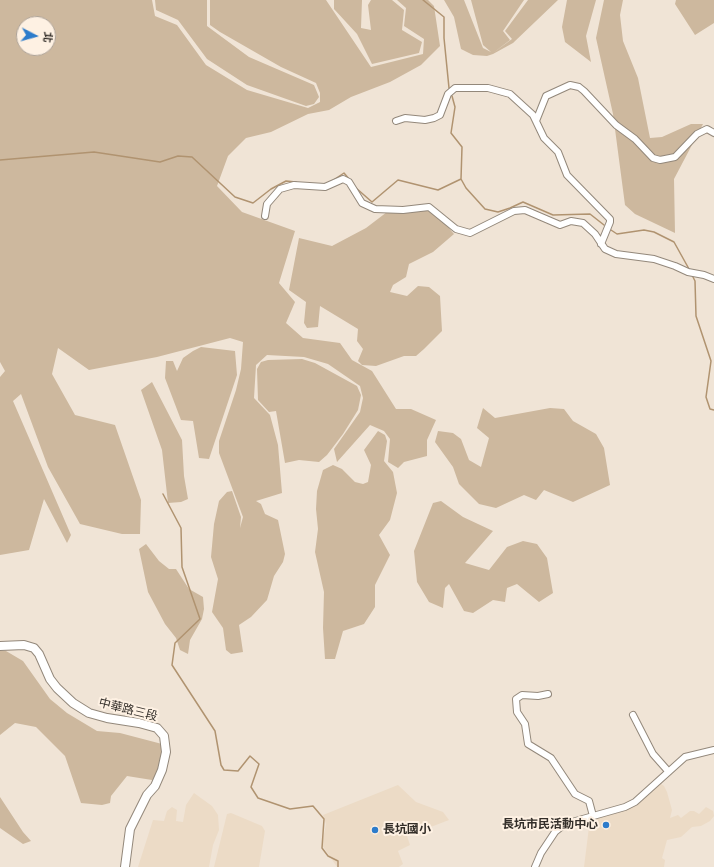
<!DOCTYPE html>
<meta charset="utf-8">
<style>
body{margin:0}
#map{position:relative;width:714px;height:867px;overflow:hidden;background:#f0e4d6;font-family:Karla,"Noto Sans TC",sans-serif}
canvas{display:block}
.north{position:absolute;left:16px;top:16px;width:40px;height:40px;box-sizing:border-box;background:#fef1e3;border:1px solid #ada399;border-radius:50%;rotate:96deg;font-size:11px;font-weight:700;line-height:16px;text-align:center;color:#332e29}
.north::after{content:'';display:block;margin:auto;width:14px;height:18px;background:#2d7ccb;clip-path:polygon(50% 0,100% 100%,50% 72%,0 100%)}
</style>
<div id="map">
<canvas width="714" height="867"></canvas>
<div class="north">北</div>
</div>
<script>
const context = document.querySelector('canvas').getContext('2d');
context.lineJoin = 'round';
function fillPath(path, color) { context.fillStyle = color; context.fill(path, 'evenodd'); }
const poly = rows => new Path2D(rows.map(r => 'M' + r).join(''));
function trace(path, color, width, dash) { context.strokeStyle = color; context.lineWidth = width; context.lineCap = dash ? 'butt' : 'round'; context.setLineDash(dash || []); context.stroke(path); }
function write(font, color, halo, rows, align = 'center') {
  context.font = font + ' Karla,"Noto Sans TC",sans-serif'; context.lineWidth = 4; context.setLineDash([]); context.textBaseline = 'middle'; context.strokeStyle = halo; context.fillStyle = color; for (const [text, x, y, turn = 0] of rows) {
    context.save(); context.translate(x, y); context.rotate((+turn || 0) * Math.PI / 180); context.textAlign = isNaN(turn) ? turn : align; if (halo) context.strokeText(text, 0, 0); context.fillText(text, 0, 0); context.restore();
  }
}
const built = poly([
 [660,783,664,786,667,792,672,810,670,818,678,815,681,818,690,811,694,811,699,814,706,807,713,811,714,816,710,821,701,826,692,827,681,837,667,840,662,858,665,860,664,867,584,867,590,819,623,809],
 [398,785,416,802,443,812,449,820,407,836,410,845,398,851,403,864,399,867,337,867,322,845,326,824,323,815],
 [194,793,212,806,218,815,219,830,213,845,209,867,138,867,153,820,164,821,167,811,172,807,177,810,176,821,183,822,186,805],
 [231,813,262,826,265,831,259,867,214,867,227,814]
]);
const green = poly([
 [0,0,152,0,155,16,177,25,206,65,247,90,308,108,320,102,320,93,316,83,281,67,220,32,210,25,210,0,326,0,371,67,423,54,424,39,404,26,406,8,397,0,428,0,434,6,440,46,421,65,390,82,351,97,329,110,308,114,271,132,246,138,228,156,217,186,242,212,295,231,279,283,295,302,286,323,303,338,340,343,352,360,372,371,396,409,411,409,436,420,427,440,427,456,404,462,398,468,388,462,390,439,384,431,370,425,337,462,334,449,360,412,363,398,360,386,328,364,304,357,267,355,256,365,254,398,270,415,278,445,282,493,256,501,261,504,265,514,278,520,285,554,283,562,274,576,267,600,251,617,239,625,243,652,231,654,226,650,223,628,212,612,218,579,211,557,214,524,219,501,227,492,232,491,241,517,240,528,243,517,219,453,219,441,236,390,241,369,243,342,230,338,157,357,89,370,58,348,52,374,75,415,115,425,141,500,140,534,122,534,80,524,48,467,21,394,13,401,71,535,67,543,44,499,29,550,0,555,0,377,5,371,0,362],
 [24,24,48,24,48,48,24,48],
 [155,0,207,0,207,26,249,57,314,85,319,97,314,104,306,106,247,85,207,59,178,20,156,10],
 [334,0,362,0,361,28,371,30,368,5,371,0,392,0,404,10,402,30,422,42,419,53,372,64,357,34,334,9],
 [444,0,464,0,483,48,491,52,483,45,471,0,524,0,503,31,510,40,493,53,512,39,505,31,528,0,558,0,513,43,493,54,487,56,473,55,461,49,454,17],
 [567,0,596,0,586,36,591,62,565,42,562,27],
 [604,0,623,0,620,15,623,41,638,78,650,138,662,137,691,124,703,124,674,179,675,233,635,214,625,205,613,114,596,38],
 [676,0,714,0,714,23,695,35,675,4],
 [428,208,448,227,454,234,433,252,409,264,406,277,393,285,390,292,407,296,418,286,429,287,440,296,442,331,424,349,416,356,404,356,376,366,362,365,358,361,363,349,357,341,358,329,320,306,318,327,307,328,304,323,306,302,289,290,299,238,332,246,366,228,387,212],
 [201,347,235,351,237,375,209,459,199,458,193,421,181,420,165,378,166,361,173,361,177,371,183,358,193,351],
 [302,359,315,363,357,386,361,395,358,410,343,434,327,455,319,462,299,460,285,463,276,411,269,412,258,400,257,369,261,362,268,360],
 [152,382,182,440,184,476,188,499,181,502,168,503,162,450,141,390],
 [483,408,495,418,550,408,564,409,573,421,596,434,604,448,610,485,573,502,544,490,536,500,524,495,496,508,479,504,459,484,453,467,435,442,438,431,453,433,461,439,469,460,481,467,489,438,477,428],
 [378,431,385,435,387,441,384,461,393,472,397,493,390,520,379,535,390,555,375,585,375,607,364,624,343,631,335,659,325,659,323,628,324,592,315,552,318,529,316,509,317,491,323,470,333,465,342,469,355,482,363,484,368,482,371,465,364,450],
 [441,501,463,517,493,531,465,563,489,570,507,547,523,541,537,544,547,558,553,593,539,602,517,584,507,588,505,602,493,600,473,613,464,611,449,584,445,588,443,608,429,602,417,582,414,551,433,503],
 [146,544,159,561,169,569,176,569,189,589,203,597,204,609,202,619,190,640,188,654,180,650,176,638,165,624,148,592,139,549],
 [0,651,6,651,23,661,50,699,67,713,97,731,120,733,162,744,161,766,155,779,152,780,127,776,111,796,110,803,102,805,81,803,65,756,36,727,15,723,0,735],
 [0,797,23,832,31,841,23,844,0,828]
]);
const stream = poly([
 [423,0,444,17,444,38,449,88],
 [452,96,455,107,451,133,462,147,461,179],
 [0,160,94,152,160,162,178,156,192,157,235,197,253,203,271,189,286,181,296,182],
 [332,181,344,173,349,179],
 [356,188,372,202,398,180,438,190,461,179,466,188,485,209,498,212,510,208,523,202,553,215,590,214,604,225],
 [611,230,617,234,644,230,654,232,674,242,689,269],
 [692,275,695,281,696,316,711,361,706,397,710,409,714,410],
 [163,494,181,528,182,567,200,619,175,643,172,665,215,731,221,765,224,770,238,771,250,756,259,764,251,787,258,798,290,809,313,806,324,819,322,848,328,856,338,861,338,867]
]);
const minor = poly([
 [396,121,405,118,425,120,434,118,440,115,448,94,455,88,488,88,510,94,533,115,544,138,558,152,567,175,610,219,610,222,601,244],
 [536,121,546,96,570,85,579,87,584,91,616,125,635,139,653,158,660,160,675,157,697,134,707,129,714,133],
 [265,216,267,204,280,189,294,185,325,187,343,179,349,182,362,203,375,209,403,210,429,207,456,229,470,233,514,211,525,210,560,225,571,221,583,223,595,234,605,249,616,254,654,259,675,266,688,272,704,275,714,279],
 [548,694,538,696,522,695,516,699,517,712,525,724,528,744,551,758,575,794,589,801,593,816],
 [633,715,653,754,668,771],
 [535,867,541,853,555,832,565,824,625,807,635,802,685,757,714,750]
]);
const major = poly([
 [0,646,24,645,34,648,39,654,50,679,57,688,73,703,89,713,107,718,139,723,157,728,164,736,166,752,162,770,155,786,147,795,130,829,125,867]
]);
const markers = [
 [606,825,4,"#2d7ccb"],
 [375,830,4,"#2d7ccb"]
];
const streetNames = [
 ["中華路三段",128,710,14]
];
const poiNames = [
 ["長坑市民活動中心",598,825],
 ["長坑國小",383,830,"left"]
];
fillPath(built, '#ecdbc6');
fillPath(green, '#cdb89e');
trace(stream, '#b09370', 1.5);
trace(minor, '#93887b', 8);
trace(major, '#93887b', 10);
trace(minor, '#fff', 6);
trace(major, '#fff', 8);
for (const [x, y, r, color] of markers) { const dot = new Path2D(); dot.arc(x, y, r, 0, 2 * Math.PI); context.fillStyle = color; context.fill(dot); trace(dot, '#fef1e3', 1.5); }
write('12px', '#332e29', '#fef1e3', streetNames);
write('bold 12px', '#332e29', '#fef1e3', poiNames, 'right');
</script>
